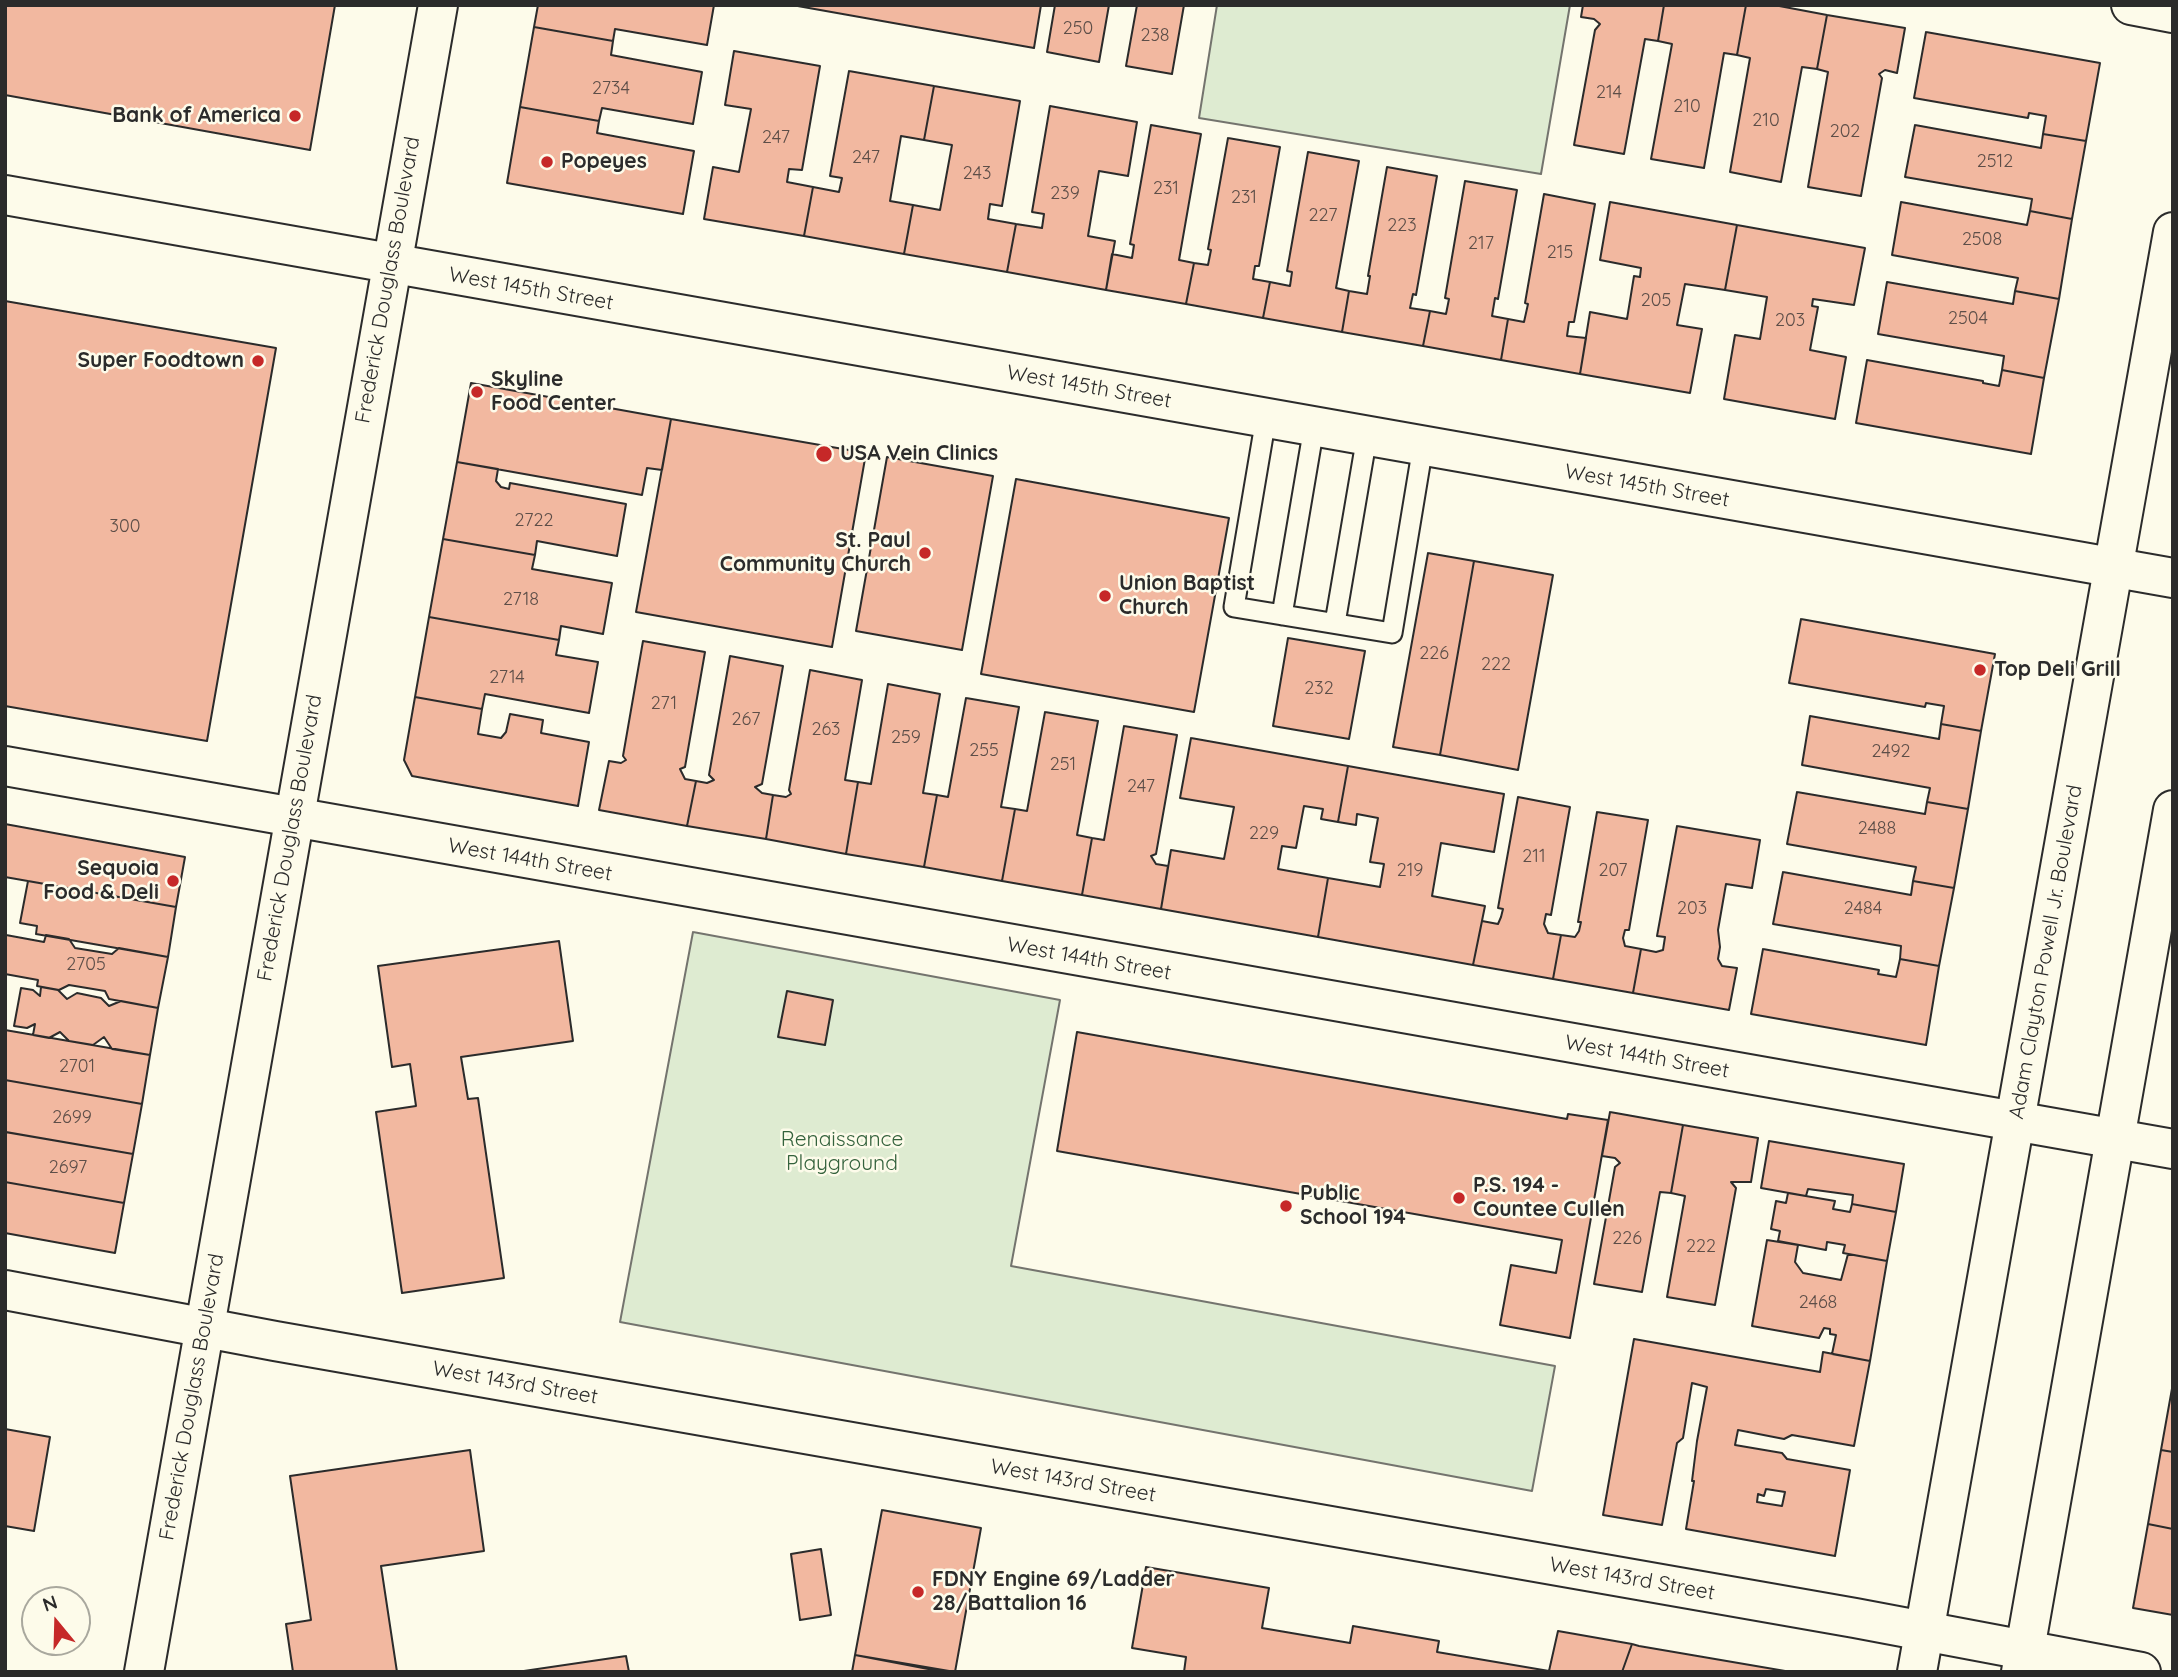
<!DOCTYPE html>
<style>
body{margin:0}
#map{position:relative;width:2178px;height:1677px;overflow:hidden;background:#fdfbea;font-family:Quicksand,sans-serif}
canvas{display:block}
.frame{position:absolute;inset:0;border:7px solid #2b2b2b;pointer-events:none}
.north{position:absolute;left:21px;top:1586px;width:70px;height:70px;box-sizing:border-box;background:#fdfbea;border:2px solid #a9a89e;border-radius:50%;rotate:341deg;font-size:19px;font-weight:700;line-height:28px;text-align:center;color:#2b2b2b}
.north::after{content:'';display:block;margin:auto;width:24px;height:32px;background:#c62828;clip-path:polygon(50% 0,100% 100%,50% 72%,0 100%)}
</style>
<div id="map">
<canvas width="2178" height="1677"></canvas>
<div class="frame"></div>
<div class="north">N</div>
</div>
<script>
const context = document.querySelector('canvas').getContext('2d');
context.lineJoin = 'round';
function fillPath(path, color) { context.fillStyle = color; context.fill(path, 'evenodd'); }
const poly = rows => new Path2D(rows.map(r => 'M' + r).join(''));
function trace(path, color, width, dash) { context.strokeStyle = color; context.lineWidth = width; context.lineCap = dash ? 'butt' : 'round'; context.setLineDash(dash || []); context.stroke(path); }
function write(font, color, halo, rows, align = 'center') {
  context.font = font + ' Quicksand,sans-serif'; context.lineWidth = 5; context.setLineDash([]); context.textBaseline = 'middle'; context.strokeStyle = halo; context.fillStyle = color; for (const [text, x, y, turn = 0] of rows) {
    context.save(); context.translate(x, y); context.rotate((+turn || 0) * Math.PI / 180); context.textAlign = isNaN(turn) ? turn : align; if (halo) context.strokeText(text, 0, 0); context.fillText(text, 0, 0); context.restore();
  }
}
const green = poly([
 [1217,5,1570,5,1541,174,1199,118,1217,5],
 [693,932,1060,1000,1011,1266,1555,1366,1532,1491,620,1322,693,932]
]);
const building = poly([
 [5,5,335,5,310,150,5,95,5,5],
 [538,5,714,5,707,45,615,29,613,41,534,27,538,5],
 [792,5,1041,5,1034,48,792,5],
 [1055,5,1109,5,1099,62,1047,52,1055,5],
 [1137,5,1184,5,1172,74,1126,66,1137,5],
 [1583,5,1664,5,1658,41,1645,39,1624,154,1574,145,1595,30,1600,24,1594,19,1581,17,1583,5],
 [1664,5,1746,5,1737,55,1724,53,1704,168,1651,159,1672,44,1658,41,1664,5],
 [1746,5,1774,5,1827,15,1817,69,1802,67,1781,182,1730,172,1750,58,1737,55,1746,5],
 [1827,15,1905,28,1897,73,1885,70,1879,74,1882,78,1861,196,1808,187,1828,72,1817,69,1827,15],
 [534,27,613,41,611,55,702,72,693,124,602,108,599,121,520,107,534,27],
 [1926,32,2100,63,2086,141,2043,134,2046,116,2029,113,2028,118,1914,98,1926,32],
 [734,51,820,66,802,170,789,169,787,182,813,187,804,236,704,219,713,167,739,172,751,109,725,105,734,51],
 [849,71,934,86,924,140,901,136,890,201,913,205,904,254,804,236,813,187,839,192,842,178,830,176,849,71],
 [934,86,1020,101,1002,206,990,204,988,219,1016,224,1007,272,904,254,913,205,940,210,952,145,924,140,934,86],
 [1050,106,1137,122,1128,176,1099,171,1088,236,1115,241,1106,290,1007,272,1016,224,1042,228,1044,214,1032,212,1050,106],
 [520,107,599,121,597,133,694,151,683,214,507,183,520,107],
 [1151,125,1201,134,1179,260,1194,263,1186,304,1106,290,1112,254,1132,258,1134,245,1130,244,1151,125],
 [1915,125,2041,148,2043,134,2086,141,2072,219,2030,211,2032,199,1905,177,1915,125],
 [1228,138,1280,147,1259,266,1255,266,1253,279,1270,282,1263,318,1186,304,1194,263,1208,265,1211,250,1208,249,1228,138],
 [1308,152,1359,161,1336,288,1349,291,1342,332,1263,318,1270,282,1290,286,1292,272,1287,271,1308,152],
 [1387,167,1437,176,1416,295,1413,294,1410,308,1430,311,1423,346,1342,332,1349,291,1367,294,1370,276,1368,276,1387,167],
 [1465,181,1517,190,1498,299,1495,298,1492,316,1508,319,1501,360,1423,346,1430,311,1446,314,1449,299,1445,298,1465,181],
 [1544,194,1595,204,1574,322,1569,322,1567,336,1586,338,1580,374,1501,360,1508,319,1524,322,1528,304,1525,303,1544,194],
 [1610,202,1737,225,1725,290,1685,284,1677,325,1702,329,1690,393,1580,374,1590,312,1627,319,1634,276,1640,277,1641,268,1600,260,1610,202],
 [1901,202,2027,225,2030,211,2072,219,2059,299,2015,291,2018,278,1892,255,1901,202],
 [1737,225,1865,248,1854,305,1813,299,1812,306,1818,307,1810,350,1846,357,1835,419,1724,399,1735,335,1760,339,1767,297,1725,290,1737,225],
 [1887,282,2013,304,2015,291,2059,299,2044,378,2002,370,2004,356,1878,334,1887,282],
 [5,301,276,348,207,741,5,706,5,301],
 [1867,360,1983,381,1983,383,1999,386,2002,370,2044,378,2031,454,1856,423,1867,360],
 [471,383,671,419,662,470,647,468,642,495,457,462,471,383],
 [671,419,866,453,832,647,636,612,671,419],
 [887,457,993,476,962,650,856,631,887,457],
 [457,462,498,469,496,481,501,487,509,489,510,483,626,504,617,556,537,541,535,555,443,539,457,462],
 [1016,479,1229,518,1194,712,981,674,1016,479],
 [443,539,535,555,532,569,612,583,603,634,561,626,559,640,429,617,443,539],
 [1428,553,1474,561,1440,755,1393,747,1428,553],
 [1474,561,1553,575,1518,770,1440,755,1474,561],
 [429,617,559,640,556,655,598,662,589,713,485,694,482,709,415,697,429,617],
 [1801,619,1995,654,1981,731,1941,724,1944,706,1926,703,1925,707,1789,683,1801,619],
 [1288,638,1365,651,1349,739,1273,726,1288,638],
 [643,641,705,652,685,767,680,769,685,779,696,781,687,826,599,810,609,761,621,763,626,760,623,756,643,641],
 [730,656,783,666,762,784,755,787,762,793,773,795,766,839,687,826,696,781,707,783,714,780,709,775,730,656],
 [810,670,862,680,845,780,858,782,846,854,766,839,773,795,786,797,791,794,789,790,810,670],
 [888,684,940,694,923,793,937,795,924,867,846,854,858,782,871,784,888,684],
 [415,697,482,709,478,734,501,738,506,732,510,714,543,720,541,733,589,742,578,806,412,776,404,760,415,697],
 [966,698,1019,707,1001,807,1015,809,1002,881,924,867,937,795,948,797,966,698],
 [1045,712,1098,721,1077,835,1092,838,1082,895,1002,881,1015,809,1027,811,1045,712],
 [1810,716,1939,739,1941,724,1981,731,1968,809,1927,802,1930,788,1802,765,1810,716],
 [1124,726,1177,735,1156,854,1151,856,1156,864,1168,866,1161,909,1082,895,1092,838,1104,840,1124,726],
 [1191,738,1348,766,1338,822,1321,819,1323,809,1304,806,1296,848,1282,846,1278,869,1328,878,1318,937,1161,909,1171,850,1224,859,1234,807,1180,798,1191,738],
 [1348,766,1504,794,1494,852,1441,843,1432,896,1485,906,1473,965,1318,937,1328,878,1380,887,1384,864,1370,862,1378,818,1357,814,1356,825,1338,822,1348,766],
 [1797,792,1925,814,1927,802,1968,809,1954,888,1913,881,1916,867,1787,844,1797,792],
 [1518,797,1570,807,1551,915,1546,914,1544,924,1548,933,1561,935,1553,979,1473,965,1482,921,1498,924,1501,917,1503,909,1498,908,1518,797],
 [1597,812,1648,820,1629,930,1625,930,1623,938,1625,946,1641,949,1633,993,1553,979,1561,935,1575,937,1579,931,1581,922,1578,922,1597,812],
 [5,824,185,857,176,907,5,877,5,824],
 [1677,826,1760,840,1752,888,1726,884,1718,930,1720,947,1718,959,1722,966,1737,968,1729,1010,1633,993,1641,949,1656,952,1663,950,1665,937,1657,936,1677,826],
 [1783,872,1911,895,1913,881,1954,888,1939,966,1900,959,1901,946,1773,924,1783,872],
 [28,881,176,907,168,957,36,934,37,926,20,923,28,881],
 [5,930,6,935,44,942,46,935,69,939,75,948,112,954,119,948,168,957,158,1008,109,999,105,991,69,985,59,990,37,986,38,980,5,974,5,930],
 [559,941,573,1041,461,1057,468,1099,478,1098,504,1278,402,1293,376,1112,416,1106,410,1064,392,1067,378,966,559,941],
 [1763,949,1879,970,1878,974,1896,977,1900,959,1939,966,1926,1045,1751,1014,1763,949],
 [41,987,58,990,67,999,77,993,101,998,109,1006,121,1001,158,1008,150,1055,112,1049,104,1037,93,1045,69,1041,60,1032,49,1038,33,1035,35,1024,27,1028,14,1026,21,988,33,990,40,996,41,987],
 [787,991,833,1000,825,1045,778,1037,787,991],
 [5,1030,150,1055,142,1104,5,1080,5,1030],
 [1077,1032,1567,1119,1568,1114,1608,1120,1570,1338,1500,1325,1511,1265,1556,1273,1562,1240,1057,1151,1077,1032],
 [5,1080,142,1104,133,1154,5,1132,5,1080],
 [1610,1112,1683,1125,1671,1193,1660,1192,1642,1292,1594,1284,1615,1167,1620,1163,1615,1158,1602,1156,1610,1112],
 [1683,1125,1758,1138,1751,1182,1731,1182,1736,1188,1715,1305,1667,1297,1685,1196,1671,1193,1683,1125],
 [6,1132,133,1154,124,1203,5,1182,6,1132],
 [1769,1141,1904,1164,1896,1212,1852,1204,1853,1195,1808,1189,1806,1196,1761,1188,1769,1141],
 [5,1182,124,1203,115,1253,5,1233,5,1182],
 [1788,1193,1835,1201,1833,1209,1850,1212,1852,1204,1896,1212,1887,1261,1843,1253,1845,1245,1827,1242,1826,1250,1778,1241,1780,1231,1771,1229,1776,1201,1786,1203,1788,1193],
 [1767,1240,1798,1245,1795,1262,1803,1273,1841,1280,1848,1254,1887,1261,1870,1361,1832,1354,1836,1335,1830,1334,1830,1329,1824,1328,1819,1338,1752,1326,1767,1240],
 [1634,1339,1820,1372,1823,1352,1870,1361,1854,1446,1792,1435,1784,1439,1738,1430,1735,1445,1782,1453,1787,1459,1850,1470,1835,1556,1686,1529,1694,1481,1692,1481,1697,1441,1707,1387,1692,1383,1683,1438,1677,1443,1662,1525,1603,1515,1634,1339],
 [1766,1489,1785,1492,1782,1506,1757,1502,1758,1494,1764,1496,1766,1489],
 [2173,1383,2173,1452,2161,1450,2173,1383],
 [5,1429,50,1437,34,1531,5,1526,5,1429],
 [470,1450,484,1551,381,1566,397,1672,293,1672,286,1624,311,1620,290,1476,470,1450],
 [2161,1450,2173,1452,2173,1529,2148,1524,2161,1450],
 [882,1510,981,1528,955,1672,855,1655,882,1510],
 [2148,1524,2173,1529,2173,1615,2133,1608,2148,1524],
 [821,1549,831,1615,800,1620,791,1554,821,1549],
 [1146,1567,1269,1588,1262,1628,1350,1643,1353,1626,1439,1641,1437,1652,1549,1671,1558,1631,1632,1644,1622,1672,1184,1672,1186,1657,1132,1648,1146,1567],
 [1632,1644,1639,1646,1791,1672,1622,1672,1632,1644],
 [855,1655,944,1672,852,1672,855,1655],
 [626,1656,629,1672,517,1672,626,1656]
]);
const lane = poly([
 [1266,418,1234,607,1392,633,1423,446],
 [1282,615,1314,427],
 [1335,623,1367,436]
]);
const street = poly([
 [2131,5,2173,13],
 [5,766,2173,1149],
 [5,1290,275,1341,1855,1618,2141,1672]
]);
const secondary = poly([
 [5,195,2173,578],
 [144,1672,438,5]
]);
const primary = poly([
 [1917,1672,2173,232],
 [2021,1672,2173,810]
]);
const markers = [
 [295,116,7,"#c62828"],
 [547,162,7,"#c62828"],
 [258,361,7,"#c62828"],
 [477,392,7,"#c62828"],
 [824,454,9,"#c62828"],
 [925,553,7,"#c62828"],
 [1105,596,7,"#c62828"],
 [1980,670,7,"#c62828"],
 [173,881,7,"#c62828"],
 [1459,1198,7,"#c62828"],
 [1286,1206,7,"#c62828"],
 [918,1592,7,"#c62828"]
];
const numberNames = [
 ["250",1078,29],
 ["238",1155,36],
 ["2734",611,89],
 ["214",1609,93],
 ["210",1687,107],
 ["210",1766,121],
 ["202",1845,132],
 ["247",776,138],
 ["247",866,158],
 ["2512",1995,162],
 ["243",977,174],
 ["231",1166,189],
 ["239",1065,194],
 ["231",1244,198],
 ["227",1323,216],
 ["223",1402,226],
 ["2508",1982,240],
 ["217",1481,244],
 ["215",1560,253],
 ["205",1656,301],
 ["2504",1968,319],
 ["203",1790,321],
 ["2722",534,521],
 ["300",125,527],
 ["2718",521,600],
 ["226",1434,654],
 ["222",1496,665],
 ["2714",507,678],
 ["232",1319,689],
 ["271",664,704],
 ["267",746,720],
 ["263",826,730],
 ["259",906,738],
 ["255",984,751],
 ["2492",1891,752],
 ["251",1063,765],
 ["247",1141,787],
 ["2488",1877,829],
 ["229",1264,834],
 ["211",1534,857],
 ["219",1410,871],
 ["207",1613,871],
 ["203",1692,909],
 ["2484",1863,909],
 ["2705",86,965],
 ["2701",77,1067],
 ["2699",72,1118],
 ["2697",68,1168],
 ["226",1627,1239],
 ["222",1701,1247],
 ["2468",1818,1303]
];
const poiNames = [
 ["Bank of America",281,116,"right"],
 ["Popeyes",561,162],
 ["Super Foodtown",244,361,"right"],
 ["Skyline",491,380],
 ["Food Center",491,404],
 ["USA Vein Clinics",840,454],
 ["St. Paul",911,541,"right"],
 ["Community Church",911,565,"right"],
 ["Union Baptist",1119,584],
 ["Church",1119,608],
 ["Top Deli Grill",1994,670],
 ["Sequoia",159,869,"right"],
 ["Food & Deli",159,893,"right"],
 ["P.S. 194 -",1473,1186],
 ["Countee Cullen",1473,1210],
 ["Public",1300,1194],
 ["School 194",1300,1218],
 ["FDNY Engine 69/Ladder",932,1580],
 ["28/Battalion 16",932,1604]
];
const streetNames = [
 ["Frederick Douglass Boulevard",388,280,-80],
 ["West 145th Street",531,289,10],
 ["West 145th Street",1089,387,10],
 ["West 145th Street",1647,486,10],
 ["Frederick Douglass Boulevard",290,838,-80],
 ["West 144th Street",530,860,10],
 ["Adam Clayton Powell Jr. Boulevard",2046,952,-80],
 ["West 144th Street",1089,959,10],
 ["West 144th Street",1647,1057,10],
 ["West 143rd Street",515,1383,10],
 ["Frederick Douglass Boulevard",192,1397,-80],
 ["West 143rd Street",1073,1481,10],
 ["West 143rd Street",1632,1579,10]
];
const parkNames = [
 ["Renaissance",842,1140],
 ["Playground",842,1164]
];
fillPath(green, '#deebd1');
trace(green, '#74746e', 2);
fillPath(building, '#f2b8a0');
trace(building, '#2b2b2b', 2);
trace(lane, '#2b2b2b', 23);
trace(street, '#2b2b2b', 42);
trace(secondary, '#2b2b2b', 42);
trace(primary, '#2b2b2b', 42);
trace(lane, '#fdfbea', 19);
trace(street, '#fdfbea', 38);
trace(secondary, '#fdfbea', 38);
trace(primary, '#fdfbea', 38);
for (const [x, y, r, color] of markers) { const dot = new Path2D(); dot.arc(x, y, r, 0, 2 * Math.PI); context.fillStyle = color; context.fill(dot); trace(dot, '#fdfbea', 2.5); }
write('18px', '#5d4e48', null, numberNames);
write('bold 21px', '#2b2b2b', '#fdfbea', poiNames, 'left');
write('21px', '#2b2b2b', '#fdfbea', streetNames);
write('21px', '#34623c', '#fdfbea', parkNames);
</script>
